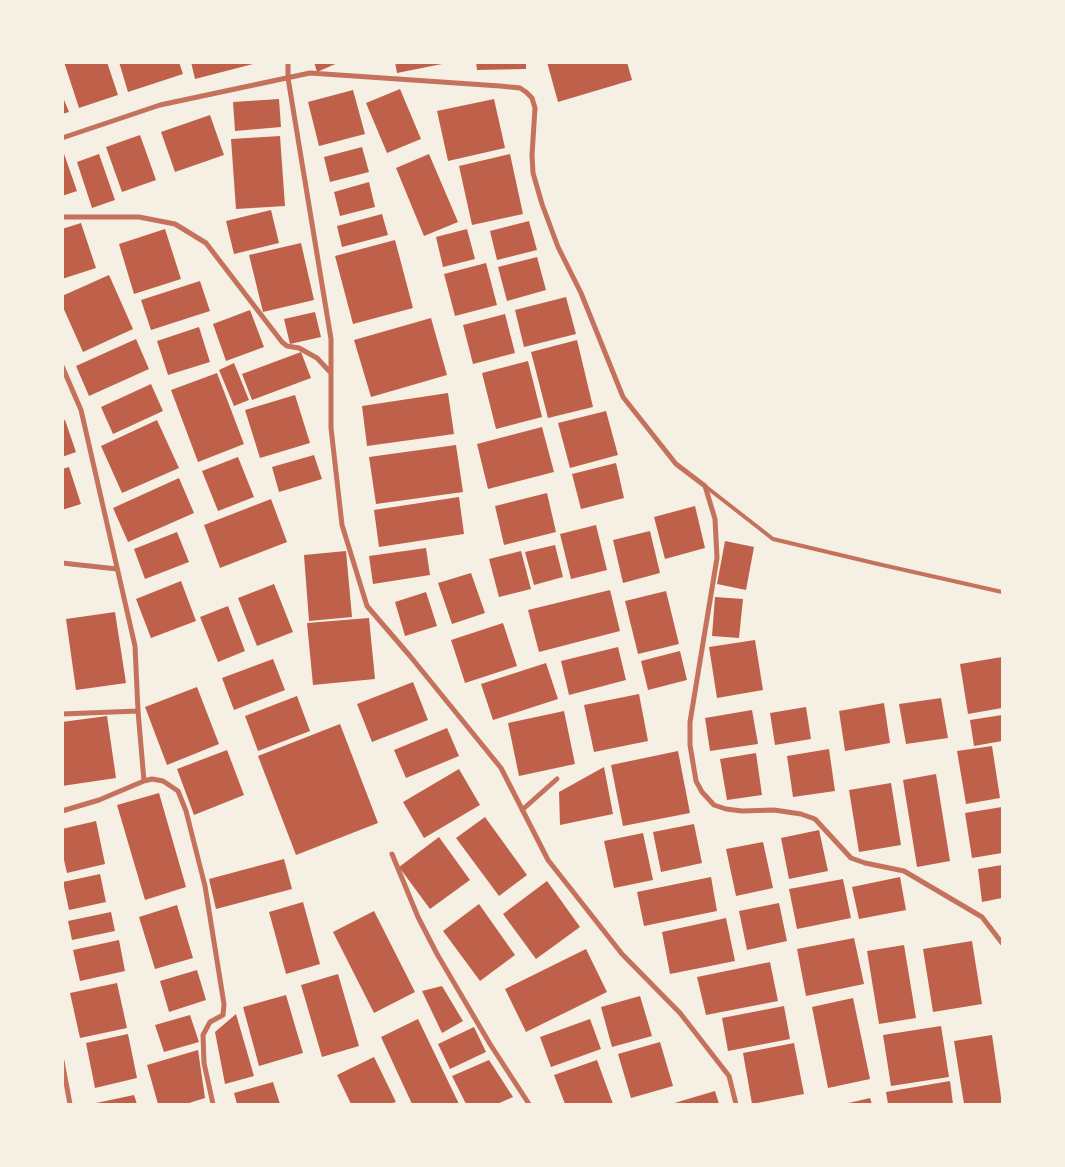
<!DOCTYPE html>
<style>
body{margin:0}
#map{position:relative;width:1065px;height:1167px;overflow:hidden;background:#f6efe4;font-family:Rubik,sans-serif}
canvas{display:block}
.frame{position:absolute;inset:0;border:64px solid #f6efe4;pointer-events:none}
</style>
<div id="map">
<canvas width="1065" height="1167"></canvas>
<div class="frame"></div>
</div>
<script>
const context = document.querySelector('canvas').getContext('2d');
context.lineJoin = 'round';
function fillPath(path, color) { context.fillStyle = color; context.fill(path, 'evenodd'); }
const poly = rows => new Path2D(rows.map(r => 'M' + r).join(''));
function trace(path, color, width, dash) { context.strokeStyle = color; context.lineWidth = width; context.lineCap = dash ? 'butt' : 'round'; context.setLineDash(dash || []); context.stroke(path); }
const building = poly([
 [64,62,107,62,118,95,79,108],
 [119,62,179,62,183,74,128,92],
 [191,62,257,62,257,63,195,79],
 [314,62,340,62,317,72],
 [395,62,446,62,447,63,397,73],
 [476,62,526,62,526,69,477,70],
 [547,62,627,62,632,80,558,102],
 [400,89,421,139,387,153,366,103],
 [353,90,365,134,319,146,308,102],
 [62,95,69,112,62,114],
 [279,99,281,127,235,131,233,102],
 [494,99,505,148,448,161,437,111],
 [210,115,224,155,175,172,161,132],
 [140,135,156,180,122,192,106,147],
 [280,136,285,206,236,209,231,139],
 [362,147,369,172,330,182,324,157],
 [62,148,77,191,62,196],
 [99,154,115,200,92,208,77,162],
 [429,154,458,222,424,236,396,168],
 [510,154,523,214,472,225,459,166],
 [369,182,375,207,340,216,334,192],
 [271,210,279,243,234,254,226,221],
 [382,214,388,235,342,247,337,226],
 [529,221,537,250,497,260,490,231],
 [81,223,96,268,62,279,62,229],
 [165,229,181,279,134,294,119,244],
 [467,229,475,259,443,267,436,237],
 [395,240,413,308,353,324,335,256],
 [301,243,314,300,263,312,249,255],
 [537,257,546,290,507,301,498,267],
 [486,263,497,305,455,316,444,274],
 [109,275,133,329,83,352,62,305,62,296],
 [200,281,210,311,151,330,141,300],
 [566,297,576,334,524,347,515,310],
 [250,310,264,347,226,361,213,324],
 [315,312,321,337,290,344,284,319],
 [505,314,515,353,473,364,463,325],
 [431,318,447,375,371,397,354,340],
 [199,327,210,362,168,375,157,341],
 [136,339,149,369,89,396,76,366],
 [577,340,593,407,548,418,531,352],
 [301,352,311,378,252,400,242,374],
 [528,361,542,417,496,429,482,373],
 [234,363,249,400,234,406,219,370],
 [217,373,244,444,198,462,171,390],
 [151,384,163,411,113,434,101,407],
 [448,393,454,434,367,446,362,406],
 [295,395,310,443,260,458,245,410],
 [606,411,618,455,570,468,558,423],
 [65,420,76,452,62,457,62,421],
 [157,420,179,468,122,493,101,446],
 [542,427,554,472,488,489,477,444],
 [456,445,463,492,376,504,369,457],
 [314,455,322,479,279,492,272,467],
 [238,457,254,497,218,511,202,471],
 [616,463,624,498,581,509,572,474],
 [69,467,81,504,62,510,62,469],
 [179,478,194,513,128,542,113,508],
 [547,493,556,532,504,545,495,506],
 [459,497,464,534,379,547,374,510],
 [271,499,287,542,220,568,204,525],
 [695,506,705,548,665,559,654,517],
 [596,525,607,570,571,579,560,534],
 [650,531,660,573,623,583,613,540],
 [177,532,189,562,145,579,134,549],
 [725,541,754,547,746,590,717,584],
 [555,545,563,577,534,585,525,552],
 [426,548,430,575,373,584,369,556],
 [346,551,352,617,309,621,304,555],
 [521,551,531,589,499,597,489,559],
 [471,573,485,613,452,624,438,583],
 [181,581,196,621,151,638,136,599],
 [274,584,293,632,257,646,238,598],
 [610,590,620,631,539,652,528,610],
 [666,591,679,644,638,654,625,601],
 [426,592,437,626,405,636,395,602],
 [715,597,743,599,739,638,712,636],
 [228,606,245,651,218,662,200,617],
 [115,612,126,683,76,690,66,619],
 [369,618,375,679,313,685,307,623],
 [503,623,517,666,465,683,451,640],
 [755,640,763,690,717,698,709,647],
 [618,647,626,680,569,695,561,661],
 [680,651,687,680,648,690,641,661],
 [1002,657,1002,708,968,714,960,664],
 [273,659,285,690,234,710,222,678],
 [546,663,558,699,493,720,481,684],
 [413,682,428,720,372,742,357,704],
 [197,687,219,744,167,765,145,707],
 [639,694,648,741,594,752,584,705],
 [297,696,310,731,258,751,245,716],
 [941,698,948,738,906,744,899,704],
 [884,703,890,743,845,751,839,711],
 [806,707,811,739,775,745,770,713],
 [752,710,758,744,710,751,705,718],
 [564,711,575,764,519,776,508,723],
 [1002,715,1002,741,974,746,970,720],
 [107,716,116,778,62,786,62,722],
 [340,724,378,823,296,855,258,756],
 [447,728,459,756,406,778,394,750],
 [992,746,1000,798,966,804,957,751],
 [829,749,835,791,793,797,787,756],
 [227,750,244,795,194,815,177,769],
 [678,751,690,813,623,826,611,765],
 [756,753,762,795,727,800,720,759],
 [604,767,613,814,560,825,559,792],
 [459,769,480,805,424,838,403,802],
 [936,774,950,861,917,867,903,780],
 [891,783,901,845,859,852,849,790],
 [159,793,186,887,145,900,117,805],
 [1002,807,1002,853,972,858,965,813],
 [485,817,527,875,499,896,456,838],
 [96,821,105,864,67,873,62,851,62,829],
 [694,824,702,863,661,872,653,832],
 [819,830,828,871,789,879,781,838],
 [643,833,653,880,614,888,604,841],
 [439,837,470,880,430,909,399,867],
 [763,842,773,888,736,896,726,849],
 [284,859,292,889,216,909,209,879],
 [1002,865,1002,898,982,902,978,869],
 [100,874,106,902,69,910,63,882],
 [711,877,717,911,644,926,637,892],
 [900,877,906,910,859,919,852,887],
 [843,879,851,918,797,929,789,889],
 [547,881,580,927,536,959,503,914],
 [303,902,320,964,286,974,269,912],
 [779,903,787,941,747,950,739,911],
 [479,904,515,955,480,981,443,931],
 [177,905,193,958,155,969,139,917],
 [374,911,415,992,374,1013,333,932],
 [111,912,115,931,72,940,68,921],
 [726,918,735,961,670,974,662,932],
 [854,938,864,984,806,996,797,949],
 [119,940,125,971,80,981,73,950],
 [972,941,982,1004,933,1012,923,949],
 [904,945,916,1018,879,1024,867,951],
 [586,949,607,992,526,1032,505,989],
 [770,962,778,1001,706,1015,697,977],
 [197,970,206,1000,169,1012,160,981],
 [338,974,359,1046,322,1057,301,985],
 [117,983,127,1028,80,1038,70,993],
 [442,986,463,1021,442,1033,422,991],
 [286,995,303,1053,259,1066,243,1007],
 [640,996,652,1036,612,1047,601,1007],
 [853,998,870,1079,828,1088,812,1007],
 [784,1006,790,1039,728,1051,722,1018],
 [236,1014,254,1076,225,1084,215,1032],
 [190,1015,199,1042,164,1052,155,1025],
 [418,1019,459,1104,412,1104,381,1037],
 [590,1019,601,1049,551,1067,540,1037],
 [941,1026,949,1077,891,1086,883,1035],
 [474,1027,486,1052,450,1069,438,1044],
 [128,1034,137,1078,95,1088,86,1043],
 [992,1035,1002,1104,964,1104,954,1041],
 [660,1042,673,1086,631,1098,618,1054],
 [794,1043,804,1094,752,1104,743,1053],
 [198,1050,205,1098,186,1104,158,1104,147,1065],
 [374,1057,396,1102,389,1104,351,1104,337,1075],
 [489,1060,513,1097,497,1104,466,1104,452,1076],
 [597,1060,613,1104,565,1104,554,1075],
 [950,1081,953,1104,888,1104,886,1092],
 [273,1082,280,1104,237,1104,234,1093],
 [715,1091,719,1104,671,1104],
 [134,1095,137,1104,96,1104,96,1103],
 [870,1098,872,1104,844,1104]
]);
const service = poly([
 [705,486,773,539,878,564,1002,592]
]);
const minor = poly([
 [288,62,288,78,331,339,331,428,342,525,367,606,410,656,501,768,548,860,622,954,680,1013,729,1076,736,1104],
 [62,138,160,105,310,73,500,86,520,88,526,92,532,98,535,108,532,155,533,173,542,204,558,247,581,293,623,397,676,464,705,486,715,519,717,558,690,722,690,745,696,781,702,792,714,805,726,809,742,811,774,810,801,814,815,819,851,858,865,863,904,871,982,917,1002,943],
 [62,217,139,217,175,224,206,243,282,342,287,346,299,348,317,358,331,373],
 [62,366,81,410,135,646,138,711,144,781,99,800,62,811],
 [62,563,117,569],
 [62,714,138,711],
 [144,781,152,779,163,781,178,791,186,811,205,886,224,1004,223,1015,210,1022,203,1035,204,1063,213,1104],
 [522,810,557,779],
 [392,854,418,917,437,954,490,1044,529,1104],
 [62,1061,70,1104]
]);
fillPath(building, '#bf614a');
trace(service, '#c5725c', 4);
trace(minor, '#c5725c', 5);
</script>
